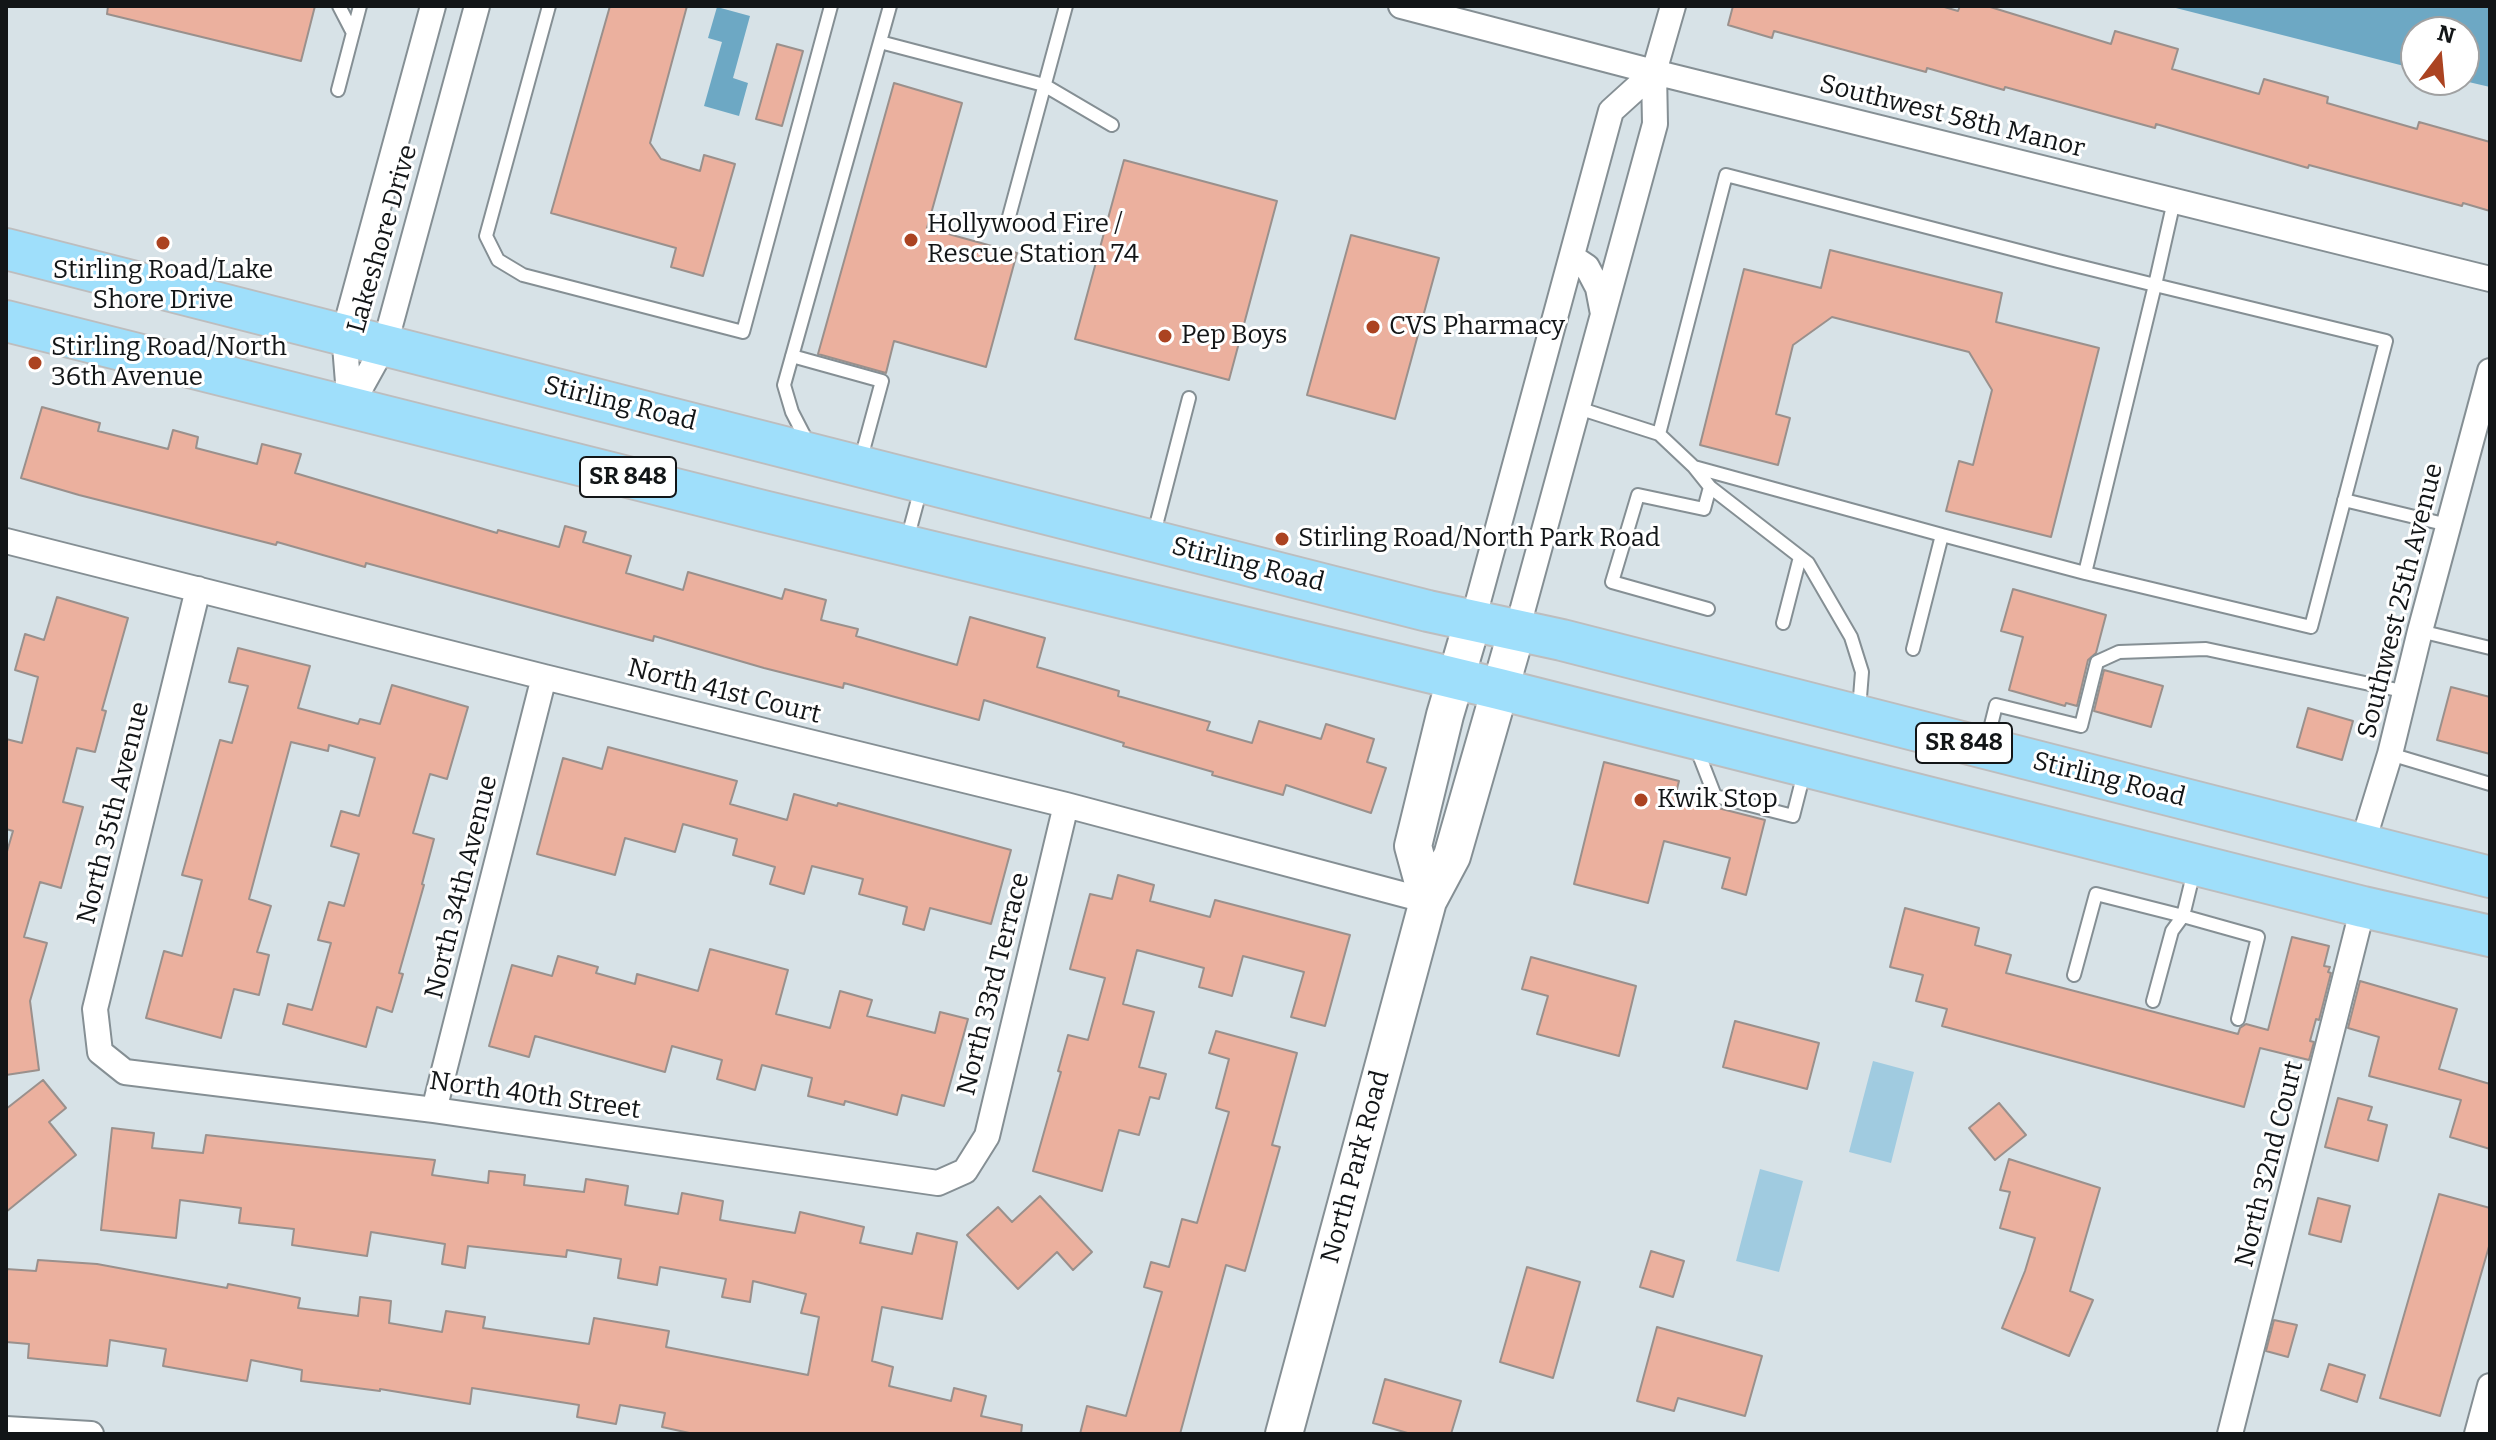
<!DOCTYPE html>
<style>
body{margin:0}
#map{position:relative;width:2496px;height:1440px;overflow:hidden;background:#d7e2e7;font-family:Bitter,serif}
canvas{display:block}
.frame{position:absolute;inset:0;border:8px solid #121517;pointer-events:none}
.north{position:absolute;left:2400px;top:16px;width:80px;height:80px;box-sizing:border-box;background:#fff;border:2px solid #a0a1a2;border-radius:50%;rotate:16deg;font-size:22px;font-weight:700;line-height:32px;text-align:center;color:#121517}
.north::after{content:'';display:block;margin:auto;width:28px;height:36px;background:#ab4321;clip-path:polygon(50% 0,100% 100%,50% 72%,0 100%)}
</style>
<div id="map">
<canvas width="2496" height="1440"></canvas>
<div class="frame"></div>
<div class="north">N</div>
</div>
<script>
const context = document.querySelector('canvas').getContext('2d');
context.lineJoin = 'round';
function fillPath(path, color) { context.fillStyle = color; context.fill(path, 'evenodd'); }
const poly = rows => new Path2D(rows.map(r => 'M' + r).join(''));
function trace(path, color, width, dash) { context.strokeStyle = color; context.lineWidth = width; context.lineCap = dash ? 'butt' : 'round'; context.setLineDash(dash || []); context.stroke(path); }
function write(font, color, halo, rows, align = 'center') {
  context.font = font + ' Bitter,serif'; context.lineWidth = 6; context.setLineDash([]); context.textBaseline = 'middle'; context.strokeStyle = halo; context.fillStyle = color; for (const [text, x, y, turn = 0] of rows) {
    context.save(); context.translate(x, y); context.rotate((+turn || 0) * Math.PI / 180); context.textAlign = isNaN(turn) ? turn : align; if (halo) context.strokeText(text, 0, 0); context.fillText(text, 0, 0); context.restore();
  }
}
const green = poly([
 [1873,1061,1914,1072,1891,1163,1849,1152],
 [1760,1169,1803,1181,1779,1272,1736,1261]
]);
const water = poly([
 [2168,6,2490,6,2490,87,2460,80,2464,80,2464,32,2416,32,2416,69],
 [717,7,750,16,733,78,748,83,739,116,704,106,722,42,708,38]
]);
const building = poly([
 [108,6,315,6,301,61,107,14,108,6],
 [610,6,687,6,650,143,661,159,700,171,704,155,735,164,703,276,671,267,676,248,551,213,610,6],
 [1733,6,1941,6,1958,11,1960,6,1987,6,2111,44,2115,31,2178,49,2172,69,2259,94,2264,79,2328,97,2327,103,2417,129,2419,122,2490,142,2490,211,2463,203,2462,206,2309,165,2308,168,2156,124,2155,128,2005,87,2004,90,1927,68,1926,72,1774,31,1772,38,1728,25,1733,6],
 [777,44,803,51,782,126,756,119,777,44],
 [894,83,962,103,927,228,1017,253,986,367,894,341,886,373,818,354,894,83],
 [1124,160,1277,201,1229,380,1075,339,1124,160],
 [1351,235,1439,258,1395,419,1307,395,1351,235],
 [1830,250,2002,293,1996,322,2099,348,2051,537,1946,511,1959,461,1973,465,1992,390,1969,352,1832,317,1793,345,1776,414,1790,418,1778,465,1700,445,1744,269,1821,288,1830,250],
 [42,407,100,423,98,431,168,449,173,430,198,437,196,448,257,464,262,444,301,454,295,473,497,533,498,530,559,547,565,526,586,532,583,542,631,556,626,573,683,590,688,572,782,599,785,589,826,600,821,620,858,629,856,636,957,665,970,617,1045,638,1037,667,1119,691,1118,696,1210,722,1207,730,1252,743,1259,721,1321,739,1326,724,1374,739,1367,762,1386,768,1371,813,1286,785,1283,795,1212,775,1213,772,1123,746,1124,743,984,700,979,720,844,683,843,688,764,668,654,636,653,641,366,563,365,567,277,542,276,545,79,495,21,478,42,407],
 [2013,589,2106,615,2096,653,2088,660,2077,706,2066,703,2065,706,2009,690,2023,637,2001,631,2013,589],
 [57,597,128,618,102,710,106,711,95,752,77,748,63,802,83,807,61,888,40,882,24,937,47,943,30,1001,39,1070,6,1075,6,855,13,831,6,829,6,739,22,743,38,677,15,670,25,634,44,640,57,597],
 [238,648,310,666,298,708,358,724,360,719,380,724,392,685,468,707,447,779,430,774,413,833,434,839,422,884,424,885,399,973,403,974,392,1012,377,1007,366,1047,283,1024,288,1004,312,1010,331,943,318,940,329,902,344,906,359,854,331,846,341,811,359,816,375,758,329,745,328,751,291,742,249,899,271,906,257,952,269,955,259,995,234,989,221,1038,146,1018,164,951,182,956,202,880,182,875,220,740,232,743,248,686,229,682,238,648],
 [2104,670,2163,686,2151,727,2094,711,2104,670],
 [2451,687,2490,697,2490,754,2437,740,2451,687],
 [2308,708,2353,721,2342,760,2297,747,2308,708],
 [608,747,737,781,730,804,787,820,794,794,837,806,838,803,1011,850,991,924,930,908,924,930,903,924,907,907,859,894,863,879,812,866,804,894,770,884,775,867,733,855,737,839,683,824,675,852,625,838,615,875,537,854,563,758,602,769,608,747],
 [1604,762,1679,781,1675,797,1765,820,1746,895,1722,888,1730,858,1664,841,1648,903,1574,884,1604,762],
 [1118,875,1154,885,1150,901,1210,917,1215,900,1350,935,1325,1026,1291,1017,1304,972,1243,956,1232,996,1199,987,1204,968,1137,950,1123,1004,1154,1012,1139,1067,1166,1074,1159,1099,1150,1097,1139,1135,1119,1130,1102,1191,1033,1171,1061,1072,1058,1071,1068,1035,1088,1040,1105,978,1070,969,1090,894,1112,899,1118,875],
 [1905,908,1979,928,1975,945,2011,955,2006,973,2238,1034,2240,1028,2246,1024,2268,1030,2292,937,2329,946,2324,966,2330,967,2328,972,2331,973,2319,1020,2316,1019,2310,1041,2314,1042,2309,1060,2260,1048,2244,1107,1942,1026,1947,1009,1916,1001,1923,975,1890,967,1905,908],
 [710,949,788,970,776,1014,830,1028,840,991,872,1000,867,1016,935,1033,940,1012,968,1019,944,1106,902,1095,897,1115,845,1101,844,1105,808,1096,812,1078,762,1065,755,1090,717,1079,722,1060,672,1046,665,1072,535,1036,529,1057,489,1046,512,965,552,976,558,956,598,967,596,973,635,984,637,974,698,991,710,949],
 [1531,957,1636,986,1619,1056,1537,1034,1548,996,1522,989,1531,957],
 [2360,981,2457,1009,2439,1069,2490,1084,2490,1149,2450,1137,2461,1100,2369,1076,2379,1037,2348,1028,2360,981],
 [1735,1021,1819,1043,1807,1089,1723,1067,1735,1021],
 [1216,1031,1297,1053,1272,1145,1280,1147,1245,1271,1226,1265,1180,1434,1080,1434,1087,1406,1126,1416,1162,1292,1144,1287,1151,1262,1169,1267,1182,1219,1197,1223,1229,1112,1216,1108,1229,1059,1209,1053,1216,1031],
 [43,1080,66,1108,49,1122,76,1155,6,1212,6,1109,43,1080],
 [2338,1098,2372,1107,2368,1120,2387,1125,2378,1161,2325,1147,2338,1098],
 [1999,1103,2026,1135,1995,1160,1969,1128,1999,1103],
 [112,1128,154,1133,152,1148,203,1153,206,1135,435,1160,432,1175,488,1183,489,1171,525,1175,524,1185,584,1192,586,1179,628,1186,625,1205,678,1214,682,1193,723,1201,720,1220,795,1233,800,1212,864,1227,860,1243,912,1254,917,1233,957,1242,942,1319,882,1307,872,1361,893,1367,889,1386,951,1401,954,1388,986,1396,981,1416,1022,1425,1021,1434,694,1434,662,1427,665,1413,620,1405,616,1424,577,1417,579,1405,472,1388,470,1404,380,1389,380,1391,301,1381,302,1370,251,1360,247,1381,163,1366,166,1349,110,1340,107,1366,28,1358,29,1344,6,1342,6,1269,36,1271,38,1260,97,1264,227,1288,228,1284,300,1298,298,1308,358,1316,360,1297,391,1301,389,1323,442,1332,446,1311,485,1317,483,1328,589,1344,594,1318,669,1331,666,1347,808,1375,819,1317,801,1313,806,1294,753,1281,750,1302,722,1297,726,1279,660,1267,657,1285,618,1278,621,1259,567,1250,566,1257,468,1246,465,1268,442,1264,445,1244,371,1232,367,1256,292,1245,294,1229,239,1223,241,1208,180,1200,176,1238,101,1230,112,1128],
 [2009,1159,2100,1188,2070,1291,2093,1300,2069,1356,2002,1328,2025,1271,2035,1238,2000,1228,2010,1192,2000,1190,2009,1159],
 [2439,1194,2490,1208,2490,1243,2440,1416,2380,1398,2439,1194],
 [1040,1196,1092,1252,1073,1270,1057,1252,1018,1289,967,1235,998,1207,1012,1222,1040,1196],
 [2318,1198,2350,1206,2341,1242,2309,1234,2318,1198],
 [1651,1251,1684,1261,1673,1297,1640,1287,1651,1251],
 [1527,1267,1580,1282,1553,1378,1500,1362,1527,1267],
 [2274,1320,2297,1325,2288,1357,2266,1351,2274,1320],
 [1657,1327,1762,1356,1745,1416,1678,1398,1674,1411,1637,1401,1657,1327],
 [2329,1364,2365,1375,2357,1402,2321,1390,2329,1364],
 [1385,1379,1461,1401,1451,1434,1411,1434,1373,1423,1385,1379]
]);
const lane = poly([
 [339,6,353,33],
 [549,6,486,236,498,260,523,275,743,332,831,6],
 [880,42,1044,85,1112,125],
 [338,90,360,6],
 [1007,224,1066,6],
 [792,356,882,381,860,462],
 [1578,408,1659,434],
 [808,443,792,412,784,385,890,6],
 [1694,467,1942,535],
 [2344,500,2448,525],
 [1153,537,1189,398],
 [907,540,921,488],
 [1708,609,1612,582,1638,495,1704,509,1710,487],
 [1783,623,1800,557],
 [2420,631,2490,648],
 [1913,649,1942,535,2085,573],
 [1859,710,1862,672,1851,637,1808,563,1710,487,1694,467,1659,434,1726,175,2058,261,2155,285,2386,341,2311,627,2085,573,2155,285,2174,201],
 [1987,741,1996,705,2081,726,2097,662,2119,652,2206,649,2407,692],
 [1696,747,1715,796,1793,816,1804,773],
 [2390,754,2490,784],
 [2074,975,2096,894,2183,916,2258,937,2238,1019],
 [2153,1001,2172,931,2183,916,2194,871]
]);
const street = poly([
 [1401,6,1654,72,2490,279],
 [1572,257,1587,267,1598,288,1603,314],
 [350,407,385,344,477,6],
 [350,407,344,333,433,6],
 [6,541,544,677,1066,805,1428,901],
 [198,589,95,1009,100,1052,125,1072,434,1110,938,1183,965,1171,987,1136,1066,805],
 [1473,620,1611,111,1654,72],
 [1517,630,1655,124,1654,72,1673,6],
 [2362,845,2390,754,2420,631,2490,371],
 [434,1110,544,677],
 [6,1429,91,1434],
 [2230,1434,2363,907],
 [2477,1434,2490,1386]
]);
const secondary = poly([
 [1428,901,1413,846,1445,715,1473,620],
 [1284,1434,1428,901,1452,856,1517,630]
]);
const primary = poly([
 [6,249,1428,611,1562,640,2490,877],
 [6,321,763,511,1499,689,2363,907,2490,936]
]);
const markers = [
 [911,240,8,"#ab4321"],
 [163,243,8,"#ab4321"],
 [1373,327,8,"#ab4321"],
 [1165,336,8,"#ab4321"],
 [35,363,8,"#ab4321"],
 [1282,539,8,"#ab4321"],
 [1641,800,8,"#ab4321"]
];
const shields = [
 [628,477,96],
 [1964,743,96]
];
const shieldNames = [
 ["SR 848",628,477],
 ["SR 848",1964,743]
];
const streetNames = [
 ["Southwest 58th Manor",1952,117,14],
 ["Lakeshore Drive",383,239,-74],
 ["Stirling Road",620,404,14],
 ["Stirling Road",1248,565,14],
 ["Southwest 25th Avenue",2401,601,-76],
 ["North 41st Court",724,692,14],
 ["Stirling Road",2109,780,14],
 ["North 35th Avenue",114,813,-76],
 ["North 34th Avenue",462,887,-76],
 ["North 33rd Terrace",994,984,-76],
 ["North 40th Street",535,1096,8],
 ["North 32nd Court",2270,1164,-76],
 ["North Park Road",1356,1167,-75]
];
const poiNames = [
 ["Hollywood Fire /",927,225],
 ["Rescue Station 74",927,255],
 ["Stirling Road/Lake",163,271,"center"],
 ["Shore Drive",163,301,"center"],
 ["CVS Pharmacy",1389,327],
 ["Pep Boys",1181,336],
 ["Stirling Road/North",51,348],
 ["36th Avenue",51,378],
 ["Stirling Road/North Park Road",1298,539],
 ["Kwik Stop",1657,800]
];
fillPath(green, '#a0cbe0');
fillPath(water, '#6da8c4');
fillPath(building, '#ebb09e');
trace(building, '#9a908c', 2);
trace(lane, '#858f94', 16);
trace(street, '#858f94', 28);
trace(secondary, '#858f94', 40);
trace(primary, '#bdbdbe', 44);
trace(lane, '#fff', 12);
trace(street, '#fff', 24);
trace(secondary, '#fff', 36);
trace(primary, '#9fdffb', 40);
for (const [x, y, r, color] of markers) { const dot = new Path2D(); dot.arc(x, y, r, 0, 2 * Math.PI); context.fillStyle = color; context.fill(dot); trace(dot, '#fff', 3); }
for (const [x, y, w] of shields) { const box = new Path2D(); box.roundRect(x - w / 2, y - 20, w, 40, 6); context.fillStyle = '#fff'; context.fill(box); trace(box, '#121517', 2); }
write('bold 24px', '#121517', null, shieldNames);
write('26px', '#121517', '#fff', streetNames);
write('26px', '#121517', '#fff', poiNames, 'left');
</script>
